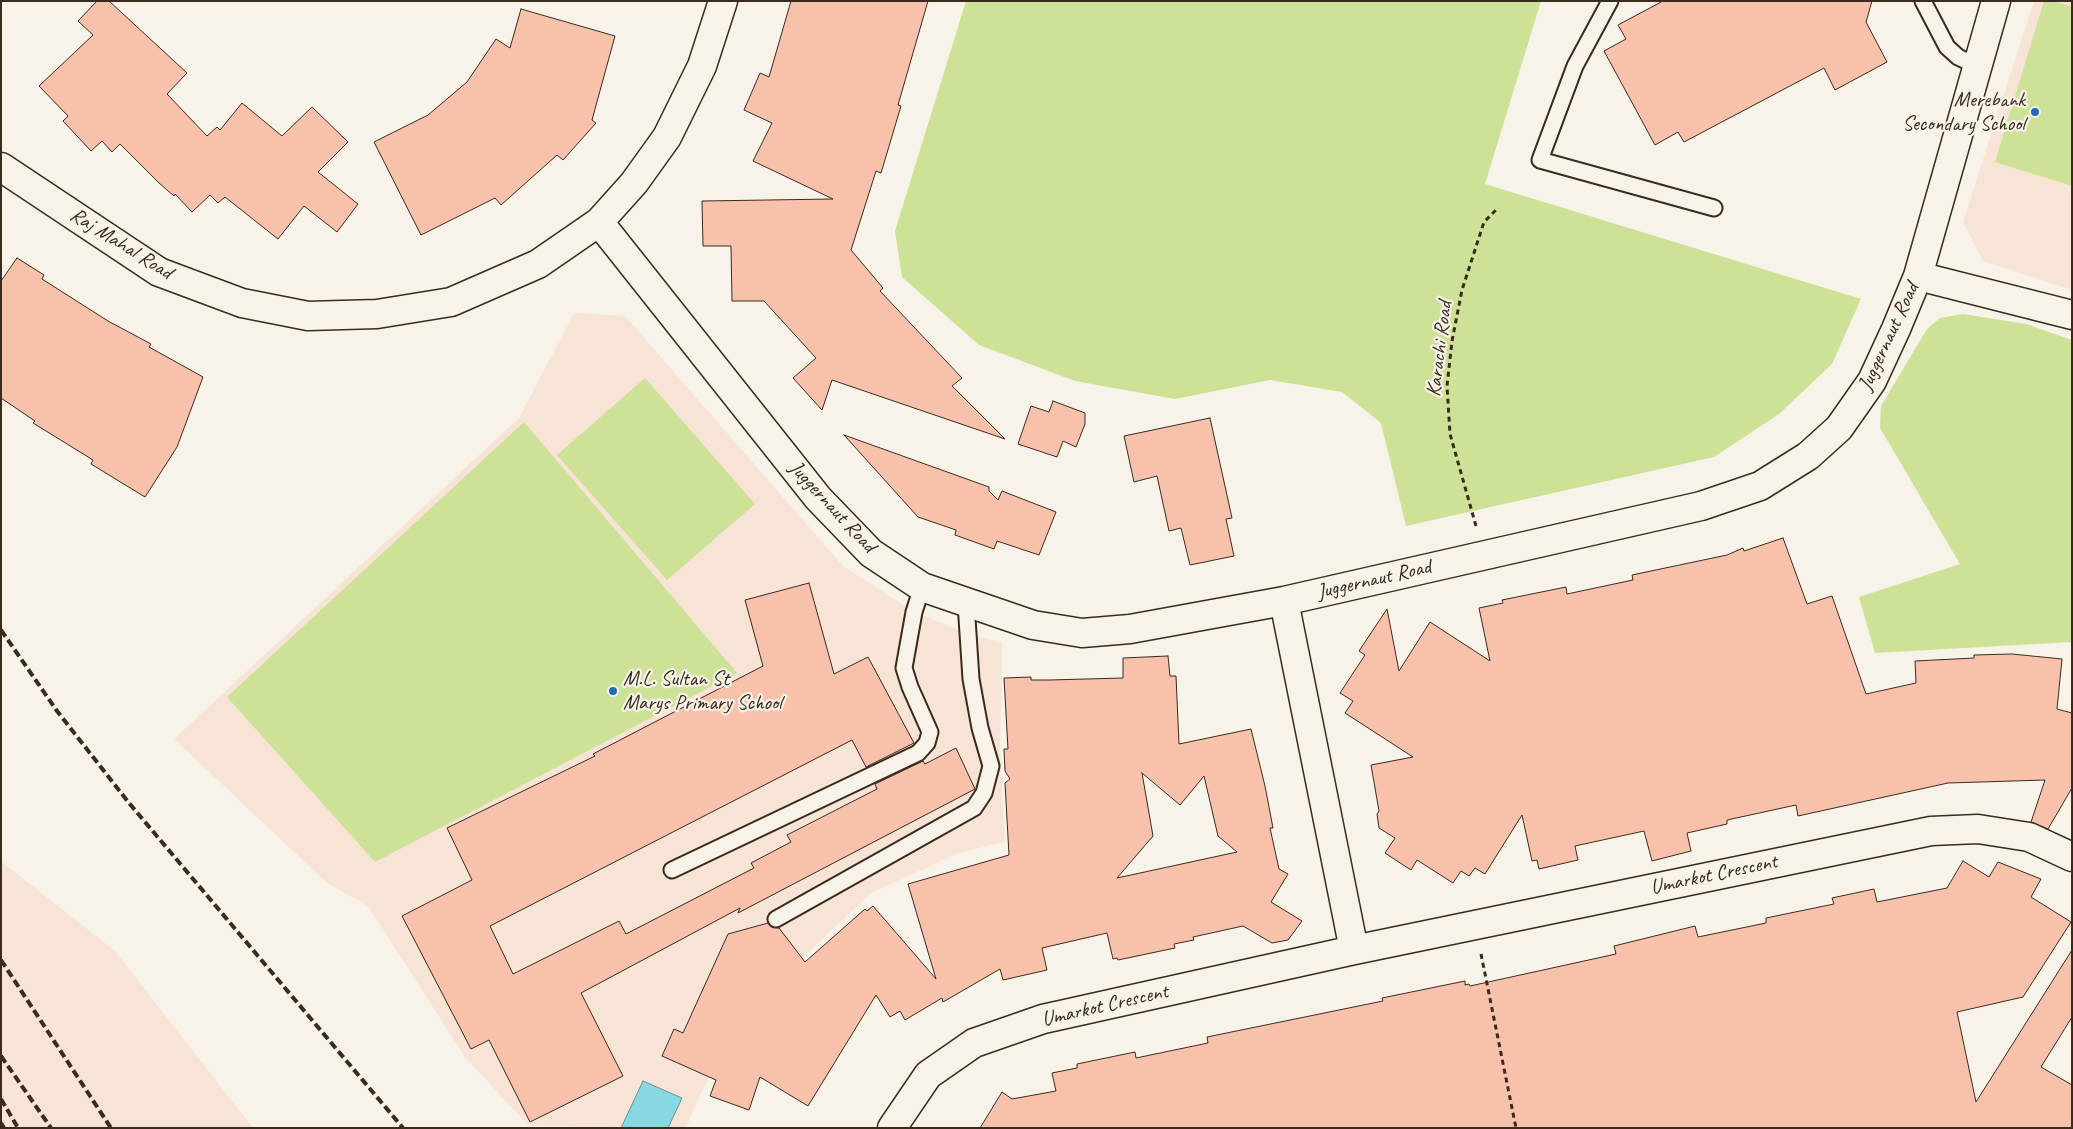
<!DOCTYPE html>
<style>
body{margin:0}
#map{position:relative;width:2073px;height:1129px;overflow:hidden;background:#f7f3e8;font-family:Caveat,sans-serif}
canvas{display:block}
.frame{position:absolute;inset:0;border:2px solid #3b2a1e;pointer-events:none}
</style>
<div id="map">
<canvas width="2073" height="1129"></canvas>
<div class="frame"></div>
</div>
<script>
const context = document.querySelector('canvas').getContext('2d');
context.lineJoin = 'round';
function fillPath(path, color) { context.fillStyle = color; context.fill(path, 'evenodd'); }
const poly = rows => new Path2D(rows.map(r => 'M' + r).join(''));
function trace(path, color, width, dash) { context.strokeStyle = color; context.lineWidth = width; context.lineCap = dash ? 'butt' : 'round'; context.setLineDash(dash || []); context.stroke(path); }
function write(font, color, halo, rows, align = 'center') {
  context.font = font + ' Caveat,sans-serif'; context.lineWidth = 4.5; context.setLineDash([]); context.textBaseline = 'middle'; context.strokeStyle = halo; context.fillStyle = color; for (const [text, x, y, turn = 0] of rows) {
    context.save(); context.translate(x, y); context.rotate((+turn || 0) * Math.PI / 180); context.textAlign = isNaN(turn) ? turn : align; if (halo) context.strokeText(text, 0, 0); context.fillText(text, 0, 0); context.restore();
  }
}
const built = poly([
 [2034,1,2072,1,2072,290,1983,261,1963,222],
 [574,313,625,316,843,566,914,612,969,634,1002,643,1000,749,1005,841,956,854,871,893,742,1015,697,1101,686,1128,529,1126,465,1057,368,906,327,883,174,739,519,418],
 [1,861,115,951,253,1128,1,1128]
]);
const green = poly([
 [966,1,1541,1,1485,184,1861,299,1832,364,1779,414,1714,457,1406,526,1381,423,1342,392,1270,380,1175,399,1075,381,979,345,902,277,895,231],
 [2044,1,2053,1,2072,7,2072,186,1995,162],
 [1963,314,2026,324,2072,340,2072,642,1875,653,1859,597,1960,564,1880,428,1881,406,1927,329,1940,318],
 [645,378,755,504,667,580,557,455],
 [524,422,737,673,375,862,227,697]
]);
const water = poly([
 [643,1081,682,1098,668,1128,621,1128,643,1081]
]);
const building = poly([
 [97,1,109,1,187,73,167,94,207,136,217,127,220,130,242,103,282,136,312,107,348,142,318,172,358,204,337,232,304,206,278,239,225,197,218,203,210,195,192,212,175,194,174,196,159,183,120,144,112,152,102,141,91,151,63,121,68,116,39,86,93,35,78,21,97,1],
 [791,1,928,1,898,105,901,106,881,173,876,171,851,250,883,288,880,291,962,378,952,386,1005,439,832,380,822,410,793,378,816,358,764,301,732,301,731,246,703,246,702,201,833,199,753,161,772,123,744,110,760,73,769,77,791,1],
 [1663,1,1872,1,1866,22,1887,62,1835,90,1824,68,1684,142,1678,132,1655,145,1604,51,1626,39,1618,25,1663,1],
 [521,9,615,36,592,120,596,123,563,160,557,155,501,205,495,198,421,235,374,142,428,115,467,82,496,39,510,48,521,9],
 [17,258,44,275,42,279,108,321,151,344,149,347,203,377,177,447,145,497,91,464,93,460,33,423,35,421,1,398,1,281,17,258],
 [1053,401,1085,413,1085,424,1076,447,1063,441,1057,457,1018,444,1031,406,1049,412,1053,401],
 [1210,418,1232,518,1226,519,1234,556,1190,565,1181,528,1169,531,1157,476,1134,482,1124,436,1210,418],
 [844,435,989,487,989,491,998,500,1002,491,1056,512,1039,555,997,541,994,549,955,535,956,530,918,517,844,435],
 [1783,538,1807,604,1832,596,1866,694,1916,683,1915,661,1974,658,1974,655,2012,654,2062,659,2057,709,2072,713,2072,788,2048,829,2031,822,2045,780,1948,783,1798,816,1796,805,1727,820,1727,824,1687,833,1691,851,1652,861,1644,831,1575,846,1578,860,1539,869,1537,860,1532,861,1522,815,1485,874,1475,868,1469,876,1461,871,1453,883,1417,860,1411,870,1385,853,1395,838,1379,828,1377,814,1379,811,1371,765,1413,757,1345,713,1353,701,1340,693,1365,655,1359,651,1387,609,1399,671,1430,622,1490,661,1479,608,1503,603,1502,600,1566,587,1567,594,1633,580,1632,575,1727,555,1743,548,1744,551,1783,538],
 [809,583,834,674,868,657,914,743,866,767,852,740,490,926,513,974,619,921,626,934,754,868,751,863,791,842,787,835,877,789,875,784,923,761,925,764,956,748,975,789,738,913,740,908,581,993,623,1076,530,1122,489,1040,471,1049,402,916,472,880,447,828,595,756,593,754,763,666,745,600,809,583],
 [1168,656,1170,676,1176,676,1179,744,1251,729,1265,786,1273,828,1270,828,1279,869,1288,874,1271,902,1302,921,1288,940,1272,943,1243,926,1193,937,1194,940,1174,944,1175,948,1118,960,1117,958,1113,959,1107,933,1042,948,1047,970,1003,980,1000,969,943,1002,942,998,905,1020,900,1011,890,1017,876,995,808,1106,760,1077,749,1110,710,1096,716,1080,662,1056,674,1029,683,1033,728,934,768,923,772,927,779,928,805,962,865,909,867,911,873,906,936,979,908,884,1009,855,1005,783,1010,779,1005,771,1004,749,1008,749,1004,678,1031,677,1031,680,1049,680,1123,678,1123,658,1168,656],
 [1142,773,1180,805,1204,776,1218,836,1237,852,1117,878,1153,836,1142,773],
 [1963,861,1989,877,1998,862,2041,879,2031,897,2071,922,2023,997,1957,1012,1976,1102,2072,950,2072,1017,2041,1067,2072,1085,2072,1128,980,1128,1002,1092,1012,1099,1056,1091,1052,1073,1077,1068,1077,1064,1135,1052,1136,1058,1208,1043,1207,1037,1383,1001,1382,998,1465,981,1465,985,1469,984,1470,986,1616,954,1614,946,1695,926,1698,937,1766,923,1766,918,1834,904,1832,898,1874,889,1877,902,1947,888,1963,861]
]);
const path = poly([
 [1476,526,1450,434,1447,386,1452,341,1462,290,1484,222,1496,210],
 [1481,954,1516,1128]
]);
const lane = poly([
 [1610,1,1575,66,1540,160,1714,208],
 [1923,1,1947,47,1958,57,1977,66],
 [672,870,918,753,927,743,930,732,910,687,904,668,914,612,922,587],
 [776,919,974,808,984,793,991,766,980,728,971,679,966,603]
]);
const street = poly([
 [1,167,159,272,242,303,308,316,377,314,451,302,538,264,599,222,634,183,667,137,702,66,723,1],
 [599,222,818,498,871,553,922,587,1033,625,1082,633,1130,629,1284,601,1701,506,1760,486,1808,456,1839,428,1872,381,1896,329,1918,276,1996,1],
 [1918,276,2072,315],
 [1284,601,1354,950],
 [892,1128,928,1075,974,1043,1043,1019,1354,950,1931,831,1978,829,2029,837,2072,857]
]);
const rail = poly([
 [1,630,57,711,129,803,403,1128],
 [1,960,111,1128],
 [1,1056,51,1128],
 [1,1099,18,1128],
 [1,1123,4,1128]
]);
const markers = [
 [2035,112,5,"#1f6fb2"],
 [613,691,5,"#1f6fb2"]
];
const poiNames = [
 ["Merebank",2025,100],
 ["Secondary School",2025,124],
 ["M.L. Sultan St",623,679,"left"],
 ["Marys Primary School",623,703,"left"]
];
const streetNames = [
 ["Raj Mahal Road",121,244,32],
 ["Juggernaut Road",1889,337,-65],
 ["Karachi Road",1440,349,-83],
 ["Juggernaut Road",832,507,47],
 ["Juggernaut Road",1374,580,-13],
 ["Umarkot Crescent",1714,875,-12],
 ["Umarkot Crescent",1105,1006,-13]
];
fillPath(built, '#f7e4d6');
fillPath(green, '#cee297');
fillPath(water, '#88d8e3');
trace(water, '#699294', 1);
fillPath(building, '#f8c1ac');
trace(building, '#3b2a1e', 1);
trace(lane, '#3b2a1e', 19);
trace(street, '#3b2a1e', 31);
trace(path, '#3b2a1e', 3, [5, 4]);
trace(lane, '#f7f3e8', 15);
trace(street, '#f7f3e8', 28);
trace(rail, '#3b2a1e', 4, [8, 4]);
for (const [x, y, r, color] of markers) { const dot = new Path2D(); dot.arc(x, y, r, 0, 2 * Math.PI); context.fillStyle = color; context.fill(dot); trace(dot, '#f7f3e8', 2); }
write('21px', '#3b2a1e', '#f7f3e8', poiNames, 'right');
write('21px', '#3b2a1e', '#f7f3e8', streetNames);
</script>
